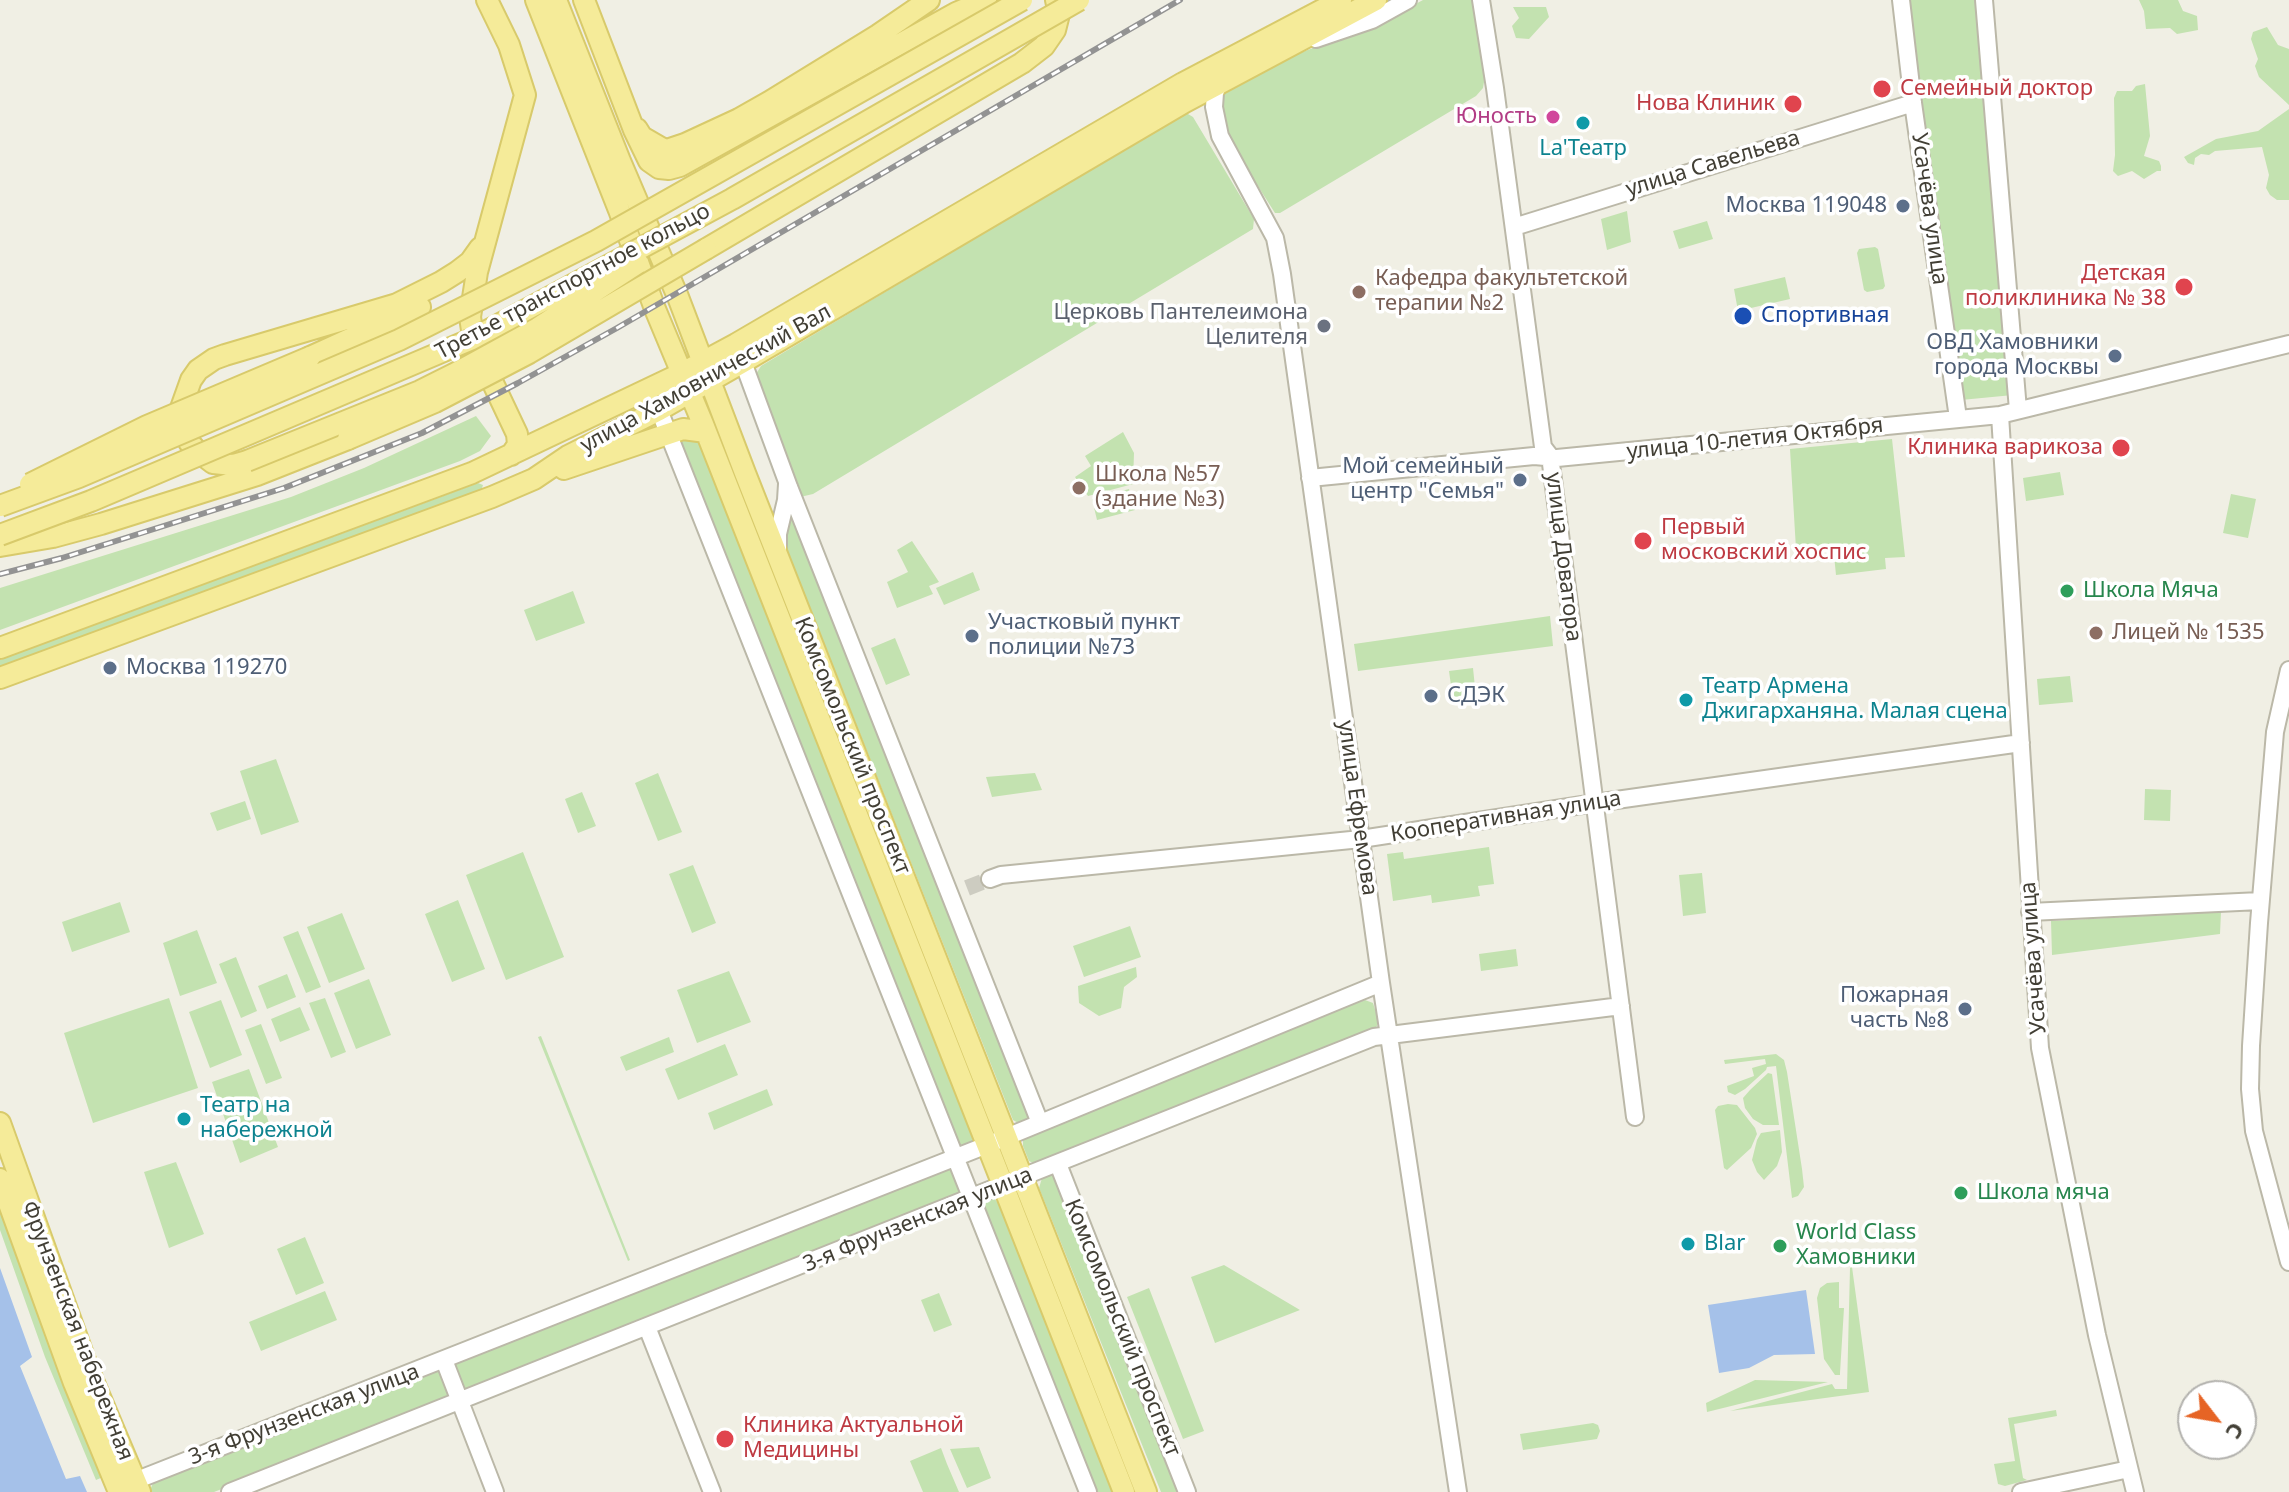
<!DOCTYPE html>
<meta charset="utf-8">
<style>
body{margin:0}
#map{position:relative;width:2289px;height:1492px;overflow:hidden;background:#f0efe4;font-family:"Noto Sans",sans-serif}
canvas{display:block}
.north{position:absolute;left:2177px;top:1380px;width:80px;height:80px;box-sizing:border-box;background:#fff;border:2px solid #b3b2ae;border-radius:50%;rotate:121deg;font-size:22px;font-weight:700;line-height:32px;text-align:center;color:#423f35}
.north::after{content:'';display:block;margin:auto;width:28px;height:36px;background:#e66425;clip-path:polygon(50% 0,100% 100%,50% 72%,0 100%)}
</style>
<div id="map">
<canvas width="2289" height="1492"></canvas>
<div class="north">С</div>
</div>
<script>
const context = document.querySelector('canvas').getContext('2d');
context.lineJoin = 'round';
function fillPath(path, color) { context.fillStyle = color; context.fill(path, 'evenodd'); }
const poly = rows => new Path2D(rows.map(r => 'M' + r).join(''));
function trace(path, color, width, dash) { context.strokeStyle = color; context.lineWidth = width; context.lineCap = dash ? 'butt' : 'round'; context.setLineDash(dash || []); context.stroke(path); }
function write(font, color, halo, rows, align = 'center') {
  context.font = font + ' "Noto Sans",sans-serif'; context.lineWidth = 7; context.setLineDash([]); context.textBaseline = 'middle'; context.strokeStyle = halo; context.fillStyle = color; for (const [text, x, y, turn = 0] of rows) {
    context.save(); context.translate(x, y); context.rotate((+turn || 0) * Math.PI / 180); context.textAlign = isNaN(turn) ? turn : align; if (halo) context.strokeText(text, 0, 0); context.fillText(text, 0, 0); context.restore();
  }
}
const green = poly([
 [1423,0,1471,0,1473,4,1485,76,1483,88,1476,96,1280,213,1275,213,1226,136,1220,98,1231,89,1297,54,1353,33,1395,15],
 [1907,0,1977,0,2013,395,1961,400],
 [2139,0,2178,0,2183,11,2197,16,2198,30,2177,34,2170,28,2146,29,2144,11],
 [1513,7,1546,7,1549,17,1529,39,1516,38,1512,26,1519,18],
 [2267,27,2278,45,2289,49,2289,105,2259,77,2255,66,2258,59,2251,39,2253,32],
 [2145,84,2150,136,2144,156,2159,161,2161,166,2161,171,2157,171,2144,179,2132,171,2118,176,2113,171,2115,155,2114,98,2117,91,2132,91,2136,86],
 [2289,109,2289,200,2277,200,2270,195,2266,188,2269,175,2262,147,2215,151,2209,155,2201,154,2195,158,2194,165,2188,163,2184,157,2216,139,2258,131],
 [1183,114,1188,114,1193,117,1254,219,1253,229,813,494,800,497,756,374,761,366],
 [1627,211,1631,242,1607,250,1601,219],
 [1707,221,1713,239,1679,249,1673,231],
 [1875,247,1878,249,1885,286,1883,289,1867,292,1864,290,1857,253,1859,249],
 [1785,277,1790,299,1738,311,1734,289],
 [476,416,491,436,480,451,460,461,0,630,0,588,291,497,364,468],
 [1123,432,1134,453,1133,484,1088,496,1075,477,1091,466,1085,456],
 [679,436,697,438,717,487,973,1138,970,1148,957,1147,677,445],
 [1892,439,1905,557,1885,558,1886,569,1836,575,1833,545,1796,549,1790,449],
 [2060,472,2064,495,2026,501,2023,478],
 [478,483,483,485,481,491,0,670,0,660],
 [1129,489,1135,510,1097,520,1092,499],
 [2231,494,2256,499,2248,538,2223,533],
 [790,504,1031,1118,1020,1124,1013,1120,782,537],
 [912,541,939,582,929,586,933,594,897,608,887,582,908,572,897,550],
 [973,572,980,590,944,605,936,588],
 [573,591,585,623,536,641,524,610],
 [1550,616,1553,646,1358,671,1354,644],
 [895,638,910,675,886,685,871,648],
 [1473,668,1476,697,1453,700,1449,671],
 [2070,676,2073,702,2039,705,2037,679],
 [276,759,299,822,261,835,240,771],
 [658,773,682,832,658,841,635,783],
 [1035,773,1042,790,992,797,986,777],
 [2145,789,2171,790,2170,821,2144,820],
 [582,792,596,826,578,833,565,799],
 [245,801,251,819,217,831,210,813],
 [1489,847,1494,884,1478,886,1480,896,1432,903,1431,895,1393,901,1387,854,1403,852,1404,859],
 [523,852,564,957,506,980,466,875],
 [693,865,716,923,692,933,669,874],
 [1702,873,1706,913,1683,916,1679,875],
 [458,900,485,969,452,982,425,914],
 [120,902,130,932,72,952,62,922],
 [2221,912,2220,934,2052,955,2051,921],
 [342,913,365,969,329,983,307,927],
 [1130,926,1141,957,1084,977,1073,946],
 [197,930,217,983,180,996,163,943],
 [298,931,321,987,306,993,283,937],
 [1516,949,1518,966,1481,971,1479,954],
 [236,957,257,1011,241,1018,219,964],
 [1136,967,1137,977,1124,987,1121,1008,1099,1016,1079,1003,1078,986],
 [729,971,751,1022,697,1043,677,990],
 [287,974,296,997,267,1009,258,986],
 [369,979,391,1035,356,1049,334,993],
 [169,998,198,1088,93,1123,64,1033],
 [325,998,346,1052,331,1058,309,1003],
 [221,1000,242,1055,210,1068,189,1012],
 [1365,1000,1373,1003,1378,1019,1377,1026,1370,1033,1035,1164,1029,1161,1023,1146,1023,1140,1026,1136,1251,1044],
 [300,1007,310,1030,280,1042,271,1019],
 [261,1024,282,1078,266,1084,245,1030],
 [541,1036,630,1260,628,1261,538,1037],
 [669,1037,674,1052,626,1071,620,1057],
 [725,1044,738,1075,678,1100,665,1069],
 [1776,1054,1784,1060,1787,1072,1802,1169,1804,1187,1798,1196,1792,1198,1776,1066,1767,1067,1766,1070,1745,1089,1735,1095,1728,1092,1727,1086,1754,1076,1752,1068,1766,1064,1765,1059,1725,1064,1724,1060],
 [249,1069,278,1147,240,1163,212,1082],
 [1768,1073,1772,1074,1779,1125,1763,1125,1753,1119,1745,1108,1743,1098,1750,1090],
 [767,1089,773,1105,714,1130,708,1113],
 [1728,1104,1737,1105,1755,1128,1757,1134,1751,1148,1727,1170,1724,1168,1715,1110,1718,1106],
 [1780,1130,1782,1152,1777,1166,1764,1180,1757,1172,1752,1160,1757,1140,1761,1133],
 [176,1162,204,1234,169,1248,144,1172],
 [951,1167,956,1172,961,1194,469,1391,464,1390,454,1366,457,1362],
 [1048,1173,1057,1178,1181,1492,1161,1492,1039,1188,1042,1178],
 [994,1198,999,1204,1115,1492,1092,1492,980,1206,986,1200],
 [0,1206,103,1477,96,1480,45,1357,0,1230],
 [305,1237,324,1283,296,1295,277,1249],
 [1224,1265,1300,1310,1215,1343,1191,1277],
 [1852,1267,1869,1392,1730,1411,1832,1384,1835,1389,1847,1389,1850,1268],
 [1839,1282,1839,1308,1844,1308,1840,1373,1840,1375,1835,1375,1824,1359,1817,1298,1820,1288,1827,1283],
 [1149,1288,1204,1431,1183,1439,1127,1297],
 [325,1291,337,1320,261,1351,249,1322],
 [939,1293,952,1325,934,1332,921,1300],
 [436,1370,440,1371,451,1396,446,1400,214,1492,151,1492,150,1490,154,1481],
 [1755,1380,1828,1382,1707,1412,1706,1403],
 [2056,1410,2057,1416,2014,1424,2023,1478,2027,1480,2005,1486,1998,1484,1994,1464,2015,1461,2008,1418],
 [1593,1423,1598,1425,1600,1431,1597,1439,1523,1450,1520,1434],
 [979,1447,991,1478,967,1488,950,1449],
 [941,1448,947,1464,959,1492,923,1492,910,1461]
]);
const water = poly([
 [0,1268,32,1357,20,1366,66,1479,80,1476,87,1492,0,1492],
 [1806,1290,1815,1354,1774,1355,1749,1368,1719,1373,1708,1305]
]);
const minorTunnel = poly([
 [967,888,990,879]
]);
const minor = poly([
 [1481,0,1495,88,1543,447,1550,456,1635,1117],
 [1901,0,1913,103,1958,418],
 [1984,0,2018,410],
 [1316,39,1372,20,1408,0],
 [1219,83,1215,93,1214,107,1220,136,1275,238,1282,274,1381,983,1458,1492],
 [1514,227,1913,103],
 [743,362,789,487,1040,1123],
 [682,373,659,410,1088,1492],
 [2000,415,2040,1048,2097,1335,2135,1492],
 [1310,478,1534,456,1557,458,2000,415,2289,344],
 [778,552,778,534,786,500,787,484],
 [2289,670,2275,732,2259,923,2251,1046,2250,1089,2254,1131,2289,1262],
 [990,879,1001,875,1361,839,1595,803,2021,743],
 [2030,912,2260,901],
 [1058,1164,1187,1492],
 [647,1327,712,1492],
 [444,1360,495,1492],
 [127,1484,987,1145,1381,983],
 [230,1492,1374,1037,1621,1006],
 [2021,1492,2129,1469]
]);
const major = poly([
 [487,0,509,45,525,95,477,272,470,317,474,343,517,434,518,445,511,455],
 [536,0,619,210,655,309,703,424,1124,1492],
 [556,0,620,161,678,297,745,473,1146,1492],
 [584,0,634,130,649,161,659,168,669,169,680,166,956,13,986,0],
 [637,129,642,137,661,148,667,150,685,144,739,119,769,102,878,35,929,0],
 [706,249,1022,63,1044,46,1055,30,1059,14,1056,0],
 [310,357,420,307],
 [247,461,233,465,213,463,196,450,189,442,181,422,181,408,191,380,198,370,214,359,225,355,397,304,441,282,457,272,470,262,480,248],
 [564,469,683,429,706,432],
 [0,546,53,537,101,524,257,475,348,439],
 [0,648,472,473,682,373,736,344,1183,83,1341,0],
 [0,678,492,497,534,479,568,456,659,410,743,362,1185,102,1376,0],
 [0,1123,89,1371,140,1492],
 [0,1179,74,1383,119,1492]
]);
const rail = poly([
 [0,574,62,558,284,488,422,433,518,383,617,328,1180,0]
]);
const majorBridge = poly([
 [348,439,435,402,529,353,706,249],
 [247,461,420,391,454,374,538,328,638,263],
 [30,484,147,426,310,357],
 [0,506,79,477,399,340,596,241,1022,0],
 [0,535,91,501,472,339,732,199,1079,0]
]);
const markers = [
 [1882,89,10,"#e0444e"],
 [1793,104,10,"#e0444e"],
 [1553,117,8,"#d1479c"],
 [1583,123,8,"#0f9aa8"],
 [1903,206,8,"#5c6f8a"],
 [2184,287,10,"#e0444e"],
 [1359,292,8,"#8d6e63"],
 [1743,316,10,"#1a4fb4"],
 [1324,326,8,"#6b7280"],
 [2115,356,8,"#5c6f8a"],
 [2121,448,10,"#e0444e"],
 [1520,480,8,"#5c6f8a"],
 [1079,488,8,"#8d6e63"],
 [1643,541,10,"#e0444e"],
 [2067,591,8,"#2e9e5b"],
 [2096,633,8,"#8d6e63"],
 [972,636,8,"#5c6f8a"],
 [110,668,8,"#5c6f8a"],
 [1431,696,8,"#5c6f8a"],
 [1686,700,8,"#0f9aa8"],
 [1965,1009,8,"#5c6f8a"],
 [184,1119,8,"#0f9aa8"],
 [1961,1193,8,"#2e9e5b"],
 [1688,1244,8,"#0f9aa8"],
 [1780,1246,8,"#2e9e5b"],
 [725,1439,10,"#e0444e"]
];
const healthNames = [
 ["Семейный доктор",1900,89],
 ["Нова Клиник",1775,104,"right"],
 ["Детская",2166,274,"right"],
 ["поликлиника № 38",2166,299,"right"],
 ["Клиника варикоза",2103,448,"right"],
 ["Первый",1661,528],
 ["московский хоспис",1661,553],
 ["Клиника Актуальной",743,1426],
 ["Медицины",743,1451]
];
const hotelNames = [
 ["Юность",1537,117]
];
const cultureNames = [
 ["La'Театр",1583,149,"center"],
 ["Театр Армена",1702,687],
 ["Джигарханяна. Малая сцена",1702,712],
 ["Театр на",200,1106],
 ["набережной",200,1131],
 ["Blar",1704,1244]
];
const streetNames = [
 ["улица Савельева",1713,164,-17],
 ["Усачёва улица",1929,209,82],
 ["Третье транспортное кольцо",573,282,-28],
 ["улица Хамовнический Вал",706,379,-29],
 ["улица 10-летия Октября",1755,439,-6],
 ["улица Доватора",1563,557,83],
 ["Комсомольский проспект",852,746,68],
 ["улица Ефремова",1357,808,82],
 ["Кооперативная улица",1506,817,-9],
 ["Усачёва улица",2034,958,-94],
 ["3-я Фрунзенская улица",918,1220,-22],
 ["Комсомольский проспект",1122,1328,68],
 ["Фрунзенская набережная",77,1331,69],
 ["3-я Фрунзенская улица",304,1415,-21]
];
const serviceNames = [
 ["Москва 119048",1887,206],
 ["ОВД Хамовники",2099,343],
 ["города Москвы",2099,368],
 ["Мой семейный",1504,467],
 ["центр \"Семья\"",1504,492],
 ["Участковый пункт",988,623,"left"],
 ["полиции №73",988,648,"left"],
 ["Москва 119270",126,668,"left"],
 ["СДЭК",1447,696,"left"],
 ["Пожарная",1949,996],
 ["часть №8",1949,1021]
];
const educationNames = [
 ["Кафедра факультетской",1375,279],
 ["терапии №2",1375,304],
 ["Школа №57",1095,475],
 ["(здание №3)",1095,500],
 ["Лицей № 1535",2112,633]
];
const worshipNames = [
 ["Церковь Пантелеимона",1308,313],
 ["Целителя",1308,338]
];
const transitNames = [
 ["Спортивная",1761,316]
];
const leisureNames = [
 ["Школа Мяча",2083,591],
 ["Школа мяча",1977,1193],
 ["World Class",1796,1233],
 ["Хамовники",1796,1258]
];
fillPath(green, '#c3e2b0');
fillPath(water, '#a5c1e9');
trace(minorTunnel, '#cdccc1', 16, [16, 8]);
trace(minor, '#bbb8a8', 20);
trace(major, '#d8ca6b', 24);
trace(minor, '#fff', 16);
trace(major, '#f5eb99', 20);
trace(rail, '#939393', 6);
trace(rail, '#fff', 3, [9]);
trace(majorBridge, '#d8ca6b', 24, []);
trace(majorBridge, '#f5eb99', 20);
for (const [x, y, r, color] of markers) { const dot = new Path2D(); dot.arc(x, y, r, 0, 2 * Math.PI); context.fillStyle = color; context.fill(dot); trace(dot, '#fff', 3); }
write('22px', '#be3a42', '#fff', healthNames, 'left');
write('22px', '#b23c85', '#fff', hotelNames, 'right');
write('22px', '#0d838f', '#fff', cultureNames, 'left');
write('22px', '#423f35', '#fff', streetNames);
write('22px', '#4e5e75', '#fff', serviceNames, 'right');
write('22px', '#785e54', '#fff', educationNames, 'left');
write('22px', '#5b616d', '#fff', worshipNames, 'right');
write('22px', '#164399', '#fff', transitNames, 'left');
write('22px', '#27864d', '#fff', leisureNames, 'left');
</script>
